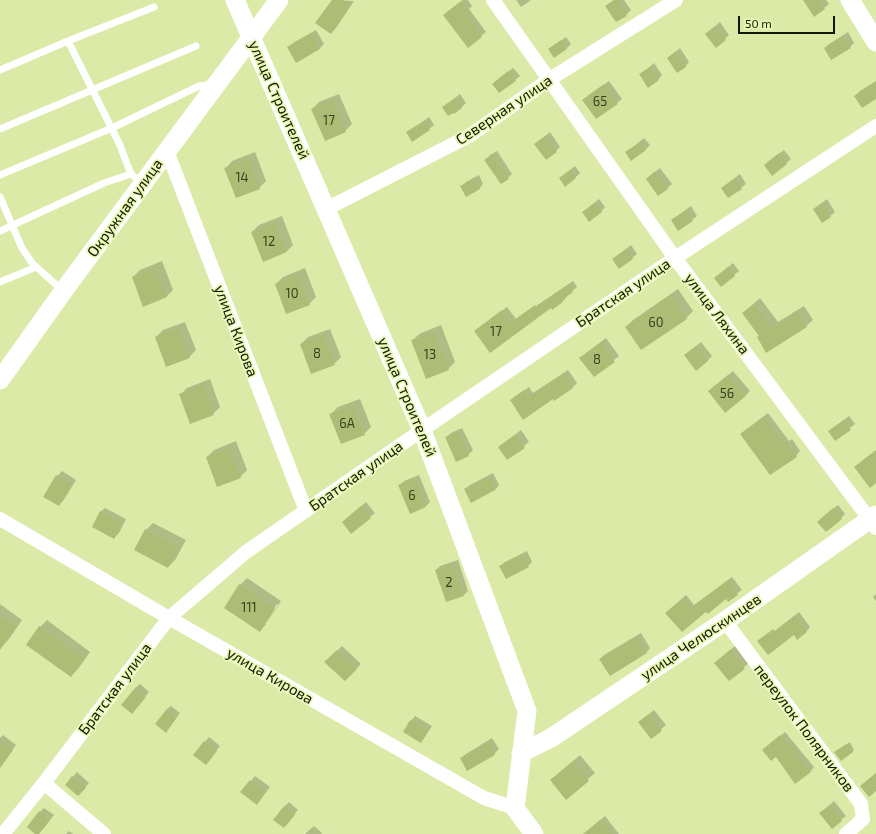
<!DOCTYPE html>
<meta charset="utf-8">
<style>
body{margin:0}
#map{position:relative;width:876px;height:834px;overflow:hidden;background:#dceaa8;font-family:"Exo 2",sans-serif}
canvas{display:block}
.scale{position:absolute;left:738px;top:16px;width:97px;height:18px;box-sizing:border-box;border:2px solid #131701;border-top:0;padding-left:5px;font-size:12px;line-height:14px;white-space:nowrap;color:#131701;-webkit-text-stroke:3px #e9f8b5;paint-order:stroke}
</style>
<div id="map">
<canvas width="876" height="834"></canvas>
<div class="scale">50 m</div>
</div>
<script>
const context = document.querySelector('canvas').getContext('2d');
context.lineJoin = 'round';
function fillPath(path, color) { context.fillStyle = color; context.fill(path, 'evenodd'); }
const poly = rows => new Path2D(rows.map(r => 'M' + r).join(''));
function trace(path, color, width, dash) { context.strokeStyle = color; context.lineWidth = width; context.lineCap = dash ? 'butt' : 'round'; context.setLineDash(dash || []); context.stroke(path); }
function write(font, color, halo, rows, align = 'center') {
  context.font = font + ' "Exo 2",sans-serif'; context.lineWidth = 3.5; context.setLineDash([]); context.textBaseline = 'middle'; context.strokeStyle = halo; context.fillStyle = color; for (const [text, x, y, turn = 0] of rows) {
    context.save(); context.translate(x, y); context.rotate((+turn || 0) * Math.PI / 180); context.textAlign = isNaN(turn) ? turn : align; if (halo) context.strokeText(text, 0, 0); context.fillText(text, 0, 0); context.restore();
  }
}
const shadow = poly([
 [333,0,354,1,336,28,331,33],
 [463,0,468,0,472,6,469,9,486,32,468,46,444,15],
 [516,0,531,0,521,7],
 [614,0,624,0,631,10,626,15,606,6],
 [804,0,826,0,829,4,824,8],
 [720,22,729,35,725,39,706,34],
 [316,30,324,44,320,48,296,61,288,47,293,43],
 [848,32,854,43,850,47,825,48,829,44],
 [566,37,571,44,567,48,549,49],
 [680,48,689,62,685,67,668,58],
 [654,63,662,75,658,80,640,75],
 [513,68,520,76,515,80,498,80],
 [609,81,622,99,596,118,583,100],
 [876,81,876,97,855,96,860,91],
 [339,94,352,124,345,131,312,109,319,102],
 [460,94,466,103,462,107,454,113,443,107],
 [429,117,434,125,429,129,407,133],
 [550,132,560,147,556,151,535,144],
 [644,138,650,145,645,150,626,153],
 [784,150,791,159,772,175,769,161],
 [497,151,512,174,508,178,490,155],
 [255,152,266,181,259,188,226,168,232,161],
 [575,166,580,173,576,177,560,178],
 [660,168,672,184,659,195,647,179],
 [740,174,746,184,728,197,722,188],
 [479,175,483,184,479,189,461,187,466,182],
 [599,199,605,207,601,212,583,212],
 [827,199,835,212,823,222,814,209],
 [691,206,697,216,692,220,672,220],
 [282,216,293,245,286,252,252,232,259,225],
 [631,245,637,254,632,258,613,259],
 [162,261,173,290,166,297,133,277,140,270],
 [733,263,739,271,721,285,715,278],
 [305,268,316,297,309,304,276,284,283,277],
 [573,281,577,287,566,296,567,297,563,301,552,308,551,307,491,352,480,327,507,307,516,319,535,305,536,306],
 [678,289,693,311,686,318,626,327,633,320],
 [760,298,778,322,804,306,813,320,806,326,760,336,743,313],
 [185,322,196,350,189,357,156,337,163,330],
 [441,325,455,362,448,369,412,341,419,334],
 [330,329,341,357,334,364,301,344,308,337],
 [606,338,619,356,594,376,585,354],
 [701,342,712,356,707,361,685,355],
 [568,370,577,383,572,388,553,398,524,418,516,396,529,387,533,393],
 [733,371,750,391,745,396,714,387],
 [210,379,220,407,213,414,180,395,187,388],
 [360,399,371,427,364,434,331,414,338,407],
 [768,413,789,441,792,439,800,451,796,456,746,430],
 [849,416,855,424,835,440,834,427],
 [462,428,473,450,468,455,446,438,451,433],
 [521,430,529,442,507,459,499,447],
 [236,441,247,470,240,477,207,457,214,450],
 [62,471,76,480,63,501,59,505,57,476],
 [493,473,499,485,495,490,465,489,470,485],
 [419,475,430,502,426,506,410,512,399,486,404,481],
 [366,502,375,513,351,532,347,518],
 [838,505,845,514,841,518,823,517],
 [105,508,126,519,119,533,114,538,100,512],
 [153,523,186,540,175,560,168,567,146,530],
 [527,551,532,562,528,566,501,566,505,562],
 [458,560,468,591,464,595,436,570,440,566],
 [732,577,742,590,728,600,727,598,706,611,670,609,686,595,694,605],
 [247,578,281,601,266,624,279,605,277,604,264,624,266,624,260,631,240,585],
 [876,594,876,601,873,597],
 [0,604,22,620,9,639,2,646,0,644],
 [799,612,810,627,806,632,758,641,773,629,775,631],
 [47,620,90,652,78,669,71,676,40,627],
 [641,633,650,648,646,653,600,659,604,655],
 [342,646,361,664,345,680,326,662],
 [735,646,749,663,729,680,715,663],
 [140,684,149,692,136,708,135,688],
 [171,706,180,713,170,727,166,710],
 [654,710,666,725,651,738,644,718],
 [415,716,432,726,425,737,421,742,411,721],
 [785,732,814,767,810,772,776,756,768,746],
 [3,735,16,745,0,768,0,738],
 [209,737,220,746,210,759,205,742],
 [492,738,499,749,494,754,461,758,466,754],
 [850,742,854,750,852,752,837,750],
 [580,755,595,773,566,798,551,780],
 [77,772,89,783,82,791,66,785],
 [255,776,270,787,261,799,242,792],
 [834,801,846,816,832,827,825,809],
 [289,802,298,810,284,827,284,807],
 [44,808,54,815,42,830,37,834,40,812],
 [605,816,619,834,588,834,591,828],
 [314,826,322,833,321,834,305,834],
 [69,831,73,834,66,834]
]);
const building = poly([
 [332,0,343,0,350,6,331,34,315,23],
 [614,0,617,0,627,16,616,22,605,6],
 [803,0,819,0,825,9,814,17],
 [461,1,468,11,465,13,482,37,468,48,443,15],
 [715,26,726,40,716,48,705,34],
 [311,33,320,49,296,63,287,47],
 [843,36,851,48,831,60,824,48],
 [561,40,567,49,554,58,548,49],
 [675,52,686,67,677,73,667,58],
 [650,67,659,80,648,88,639,74],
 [508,71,516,81,499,93,492,84],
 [876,81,876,99,862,108,854,96],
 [604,84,618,104,596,119,582,100],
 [455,98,462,108,454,114,453,113,448,116,442,107],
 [332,100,346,132,325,141,311,109],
 [424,121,430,130,412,142,406,132],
 [545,136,557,152,546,160,534,144],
 [640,142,646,150,631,161,625,152],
 [779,153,787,164,772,176,764,165],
 [492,154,509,179,501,184,484,160],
 [248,159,260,189,236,198,224,168],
 [570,170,576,178,565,187,559,178],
 [655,171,668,189,658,196,646,179],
 [735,178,742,189,728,198,721,188],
 [474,179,480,189,466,197,460,186],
 [595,203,602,212,589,222,582,212],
 [822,203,831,217,822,223,813,209],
 [686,210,693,221,678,231,671,220],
 [275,223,287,252,263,262,251,232],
 [626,249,633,259,619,269,612,259],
 [728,267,735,276,721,287,714,278],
 [155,268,167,297,143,307,132,277],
 [298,275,310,305,286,314,275,284],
 [568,285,573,292,562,300,563,302,552,310,551,308,490,353,474,331,502,310,511,322,530,309,531,310],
 [671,295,687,319,641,350,625,327],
 [754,304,772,328,798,312,807,327,766,353,757,337,759,336,742,313],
 [178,328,190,358,166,367,155,337],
 [434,332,449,370,426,379,411,340],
 [323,335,335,365,311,374,300,344],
 [601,342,615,362,594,377,579,358],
 [696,346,708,361,696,371,684,355],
 [563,374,573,388,554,401,553,399,523,420,510,400,524,390,528,397],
 [728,375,746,396,725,413,708,391],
 [203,385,214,415,190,424,179,394],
 [353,405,365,435,341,444,329,414],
 [763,417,784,444,787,442,797,457,770,475,740,434],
 [844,420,851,430,835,441,828,431],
 [458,431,469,456,456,462,445,437],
 [516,434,525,448,507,460,498,447],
 [229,448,241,478,217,487,206,457],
 [876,450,876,483,870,488,854,467],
 [56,475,72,485,59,506,43,497],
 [489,477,495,490,471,503,464,489],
 [415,478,426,507,410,514,398,485],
 [361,506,371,518,351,534,342,522],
 [833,508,842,519,826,532,817,522],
 [100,511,122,523,114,539,92,527],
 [145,529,179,547,168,568,134,550],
 [522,555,529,567,506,579,499,566],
 [453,564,464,596,446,602,435,570],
 [728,580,738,595,728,602,726,599,708,614,706,612,682,632,665,613,682,599,690,609],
 [239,584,275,609,260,632,224,608],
 [0,616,16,627,0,650],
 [794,616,807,632,797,640,794,635,768,655,757,641,768,633,770,635],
 [39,626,84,659,71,677,26,645],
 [636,637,647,653,610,676,599,659],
 [337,650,357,669,345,681,324,662],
 [730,650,745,669,729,681,714,663],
 [135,688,146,697,132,714,121,705],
 [166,710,176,718,166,733,155,724],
 [649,714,662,731,651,739,638,722],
 [410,720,428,730,421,743,403,732],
 [780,735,811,772,795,784,776,757,771,761,762,750],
 [0,741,13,750,0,768],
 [204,741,217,751,206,765,193,755],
 [488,742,495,755,467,771,460,758],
 [847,744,853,752,841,761,834,752],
 [573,761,589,781,566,800,550,780],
 [876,773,876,791,869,797,860,786],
 [72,776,86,788,78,796,65,785],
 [250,780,266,792,257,805,240,792],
 [830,805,842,821,832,829,819,813],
 [284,806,295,815,284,828,273,820],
 [39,811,50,820,39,834,35,834,27,827],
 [600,820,612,834,583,834]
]);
const lane = poly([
 [68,41,119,143,131,174,143,183],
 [0,70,68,41,154,7],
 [0,129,196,46],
 [0,175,112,128,199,86,214,84],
 [0,197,22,248,32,263,63,291],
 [0,231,104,183,131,174],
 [0,282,36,267]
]);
const street = poly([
 [493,0,675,258,876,528],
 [167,151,306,511],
 [326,209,469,136,550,79,676,0],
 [0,519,169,618,484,798,515,808],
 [725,621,861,804,863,819,846,834],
 [44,783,104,834],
 [3,834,44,783,169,618,246,552,422,430,675,258,876,126]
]);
const secondary = poly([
 [235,0,422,430,527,711,515,808,534,834],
 [850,0,876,42],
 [0,380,67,286,279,0],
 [521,753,551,738,725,621,876,515]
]);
const numberNames = [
 ["65",600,102],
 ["17",329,121],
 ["14",242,178],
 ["12",269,242],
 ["10",292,294],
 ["60",656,323],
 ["17",496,332],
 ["8",317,354],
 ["13",430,355],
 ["8",597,360],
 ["56",727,394],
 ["6А",347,424],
 ["6",412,496],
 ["2",449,583],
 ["111",249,608]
];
const streetNames = [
 ["улица Строителей",279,100,66],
 ["Северная улица",504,110,-34],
 ["Окружная улица",125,208,-54],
 ["Братская улица",623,293,-34],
 ["улица Ляхина",717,314,53],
 ["улица Кирова",236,331,69],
 ["улица Строителей",407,397,67],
 ["Братская улица",356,476,-35],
 ["улица Челюскинцев",701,637,-34],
 ["улица Кирова",270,676,30],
 ["Братская улица",115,689,-53],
 ["переулок Полярников",804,728,53]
];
fillPath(shadow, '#0003');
fillPath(building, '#aebd75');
trace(lane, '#fff', 7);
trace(street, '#fff', 14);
trace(secondary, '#fff', 19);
write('13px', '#3a401e', null, numberNames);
write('15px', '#131701', '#e9f8b5', streetNames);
</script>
